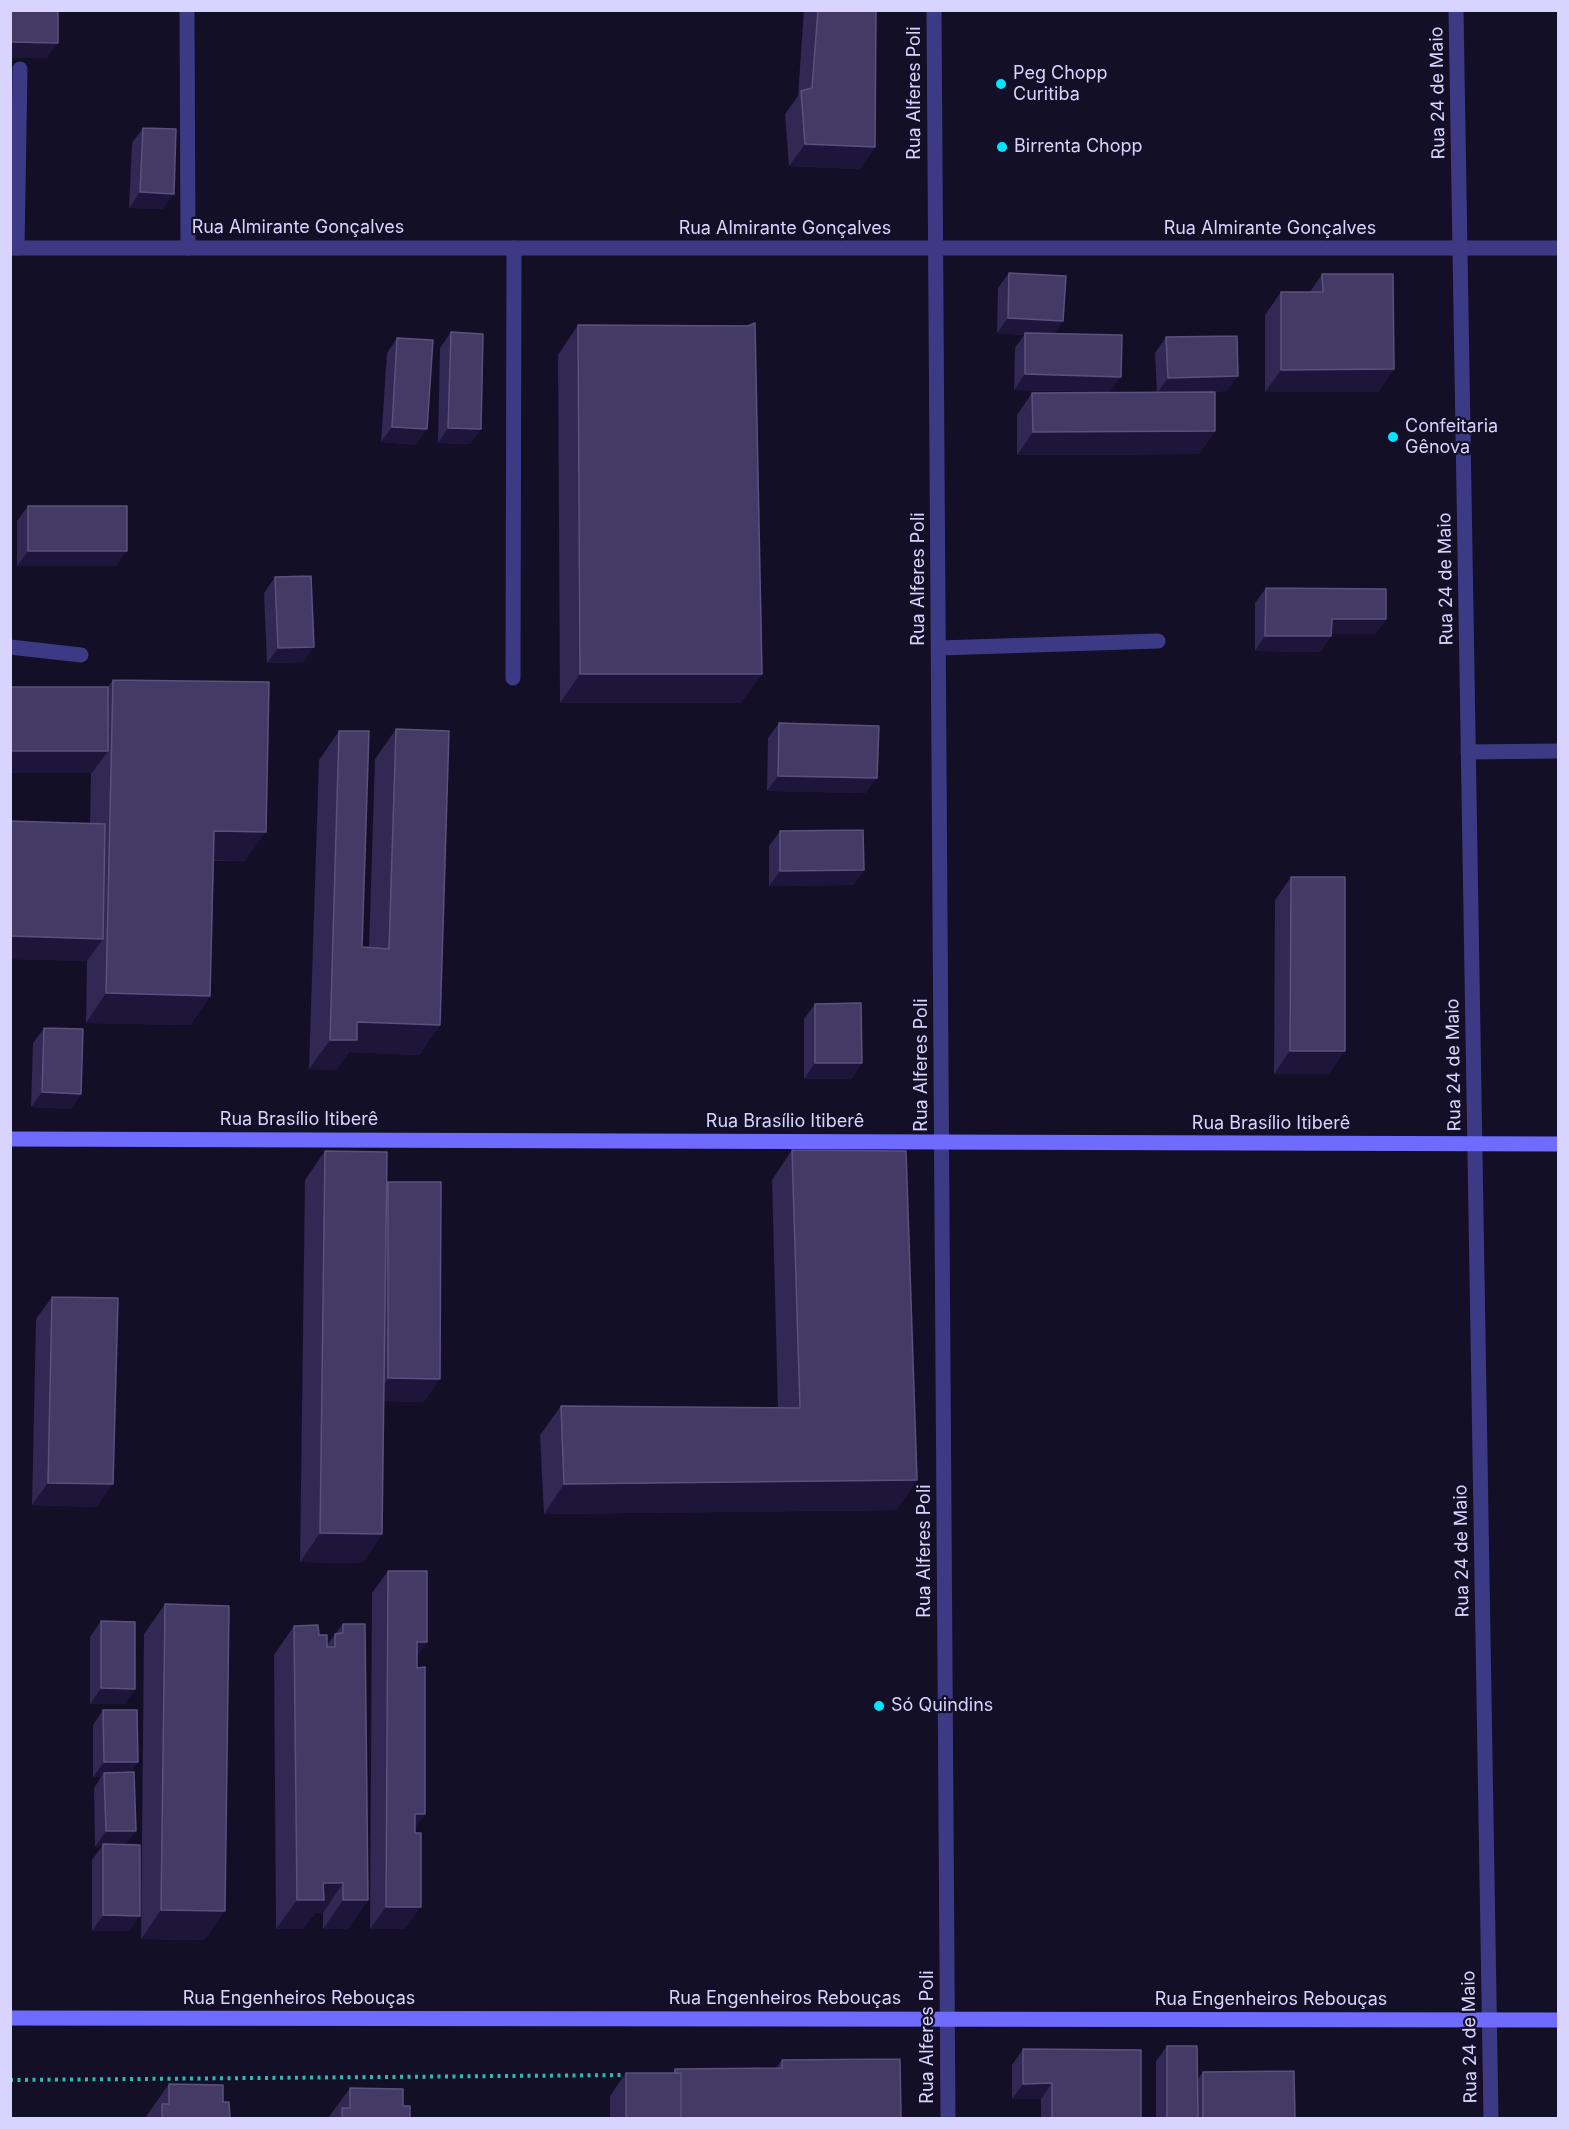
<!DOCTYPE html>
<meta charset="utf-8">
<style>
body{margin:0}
#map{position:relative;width:1569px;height:2129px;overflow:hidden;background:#130f26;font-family:Inter,sans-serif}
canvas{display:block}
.frame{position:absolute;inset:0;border:12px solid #d9d4ff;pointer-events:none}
</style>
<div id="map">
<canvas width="1569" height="2129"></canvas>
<div class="frame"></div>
</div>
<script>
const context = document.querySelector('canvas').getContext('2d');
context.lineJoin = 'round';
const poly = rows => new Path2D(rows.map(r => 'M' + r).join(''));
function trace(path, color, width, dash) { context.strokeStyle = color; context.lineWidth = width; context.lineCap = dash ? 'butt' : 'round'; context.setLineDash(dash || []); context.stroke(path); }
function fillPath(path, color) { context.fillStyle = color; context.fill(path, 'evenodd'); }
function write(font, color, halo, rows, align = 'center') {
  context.font = font + ' Inter,sans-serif'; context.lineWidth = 4.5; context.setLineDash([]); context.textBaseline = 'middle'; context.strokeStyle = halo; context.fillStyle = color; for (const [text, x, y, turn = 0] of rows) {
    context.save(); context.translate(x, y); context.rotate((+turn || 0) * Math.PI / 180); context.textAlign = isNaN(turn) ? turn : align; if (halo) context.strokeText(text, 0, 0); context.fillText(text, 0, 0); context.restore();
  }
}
const path = poly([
 [10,2080,628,2075]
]);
const service = poly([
 [187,10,188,248],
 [17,248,20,69],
 [10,647,81,655],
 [939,648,1158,641],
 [513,678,514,248],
 [1468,752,1558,751]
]);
const tertiary = poly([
 [934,10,948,2118],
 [1456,10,1491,2118],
 [10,248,1558,248]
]);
const secondary = poly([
 [10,1139,1558,1144],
 [10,2018,1558,2020]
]);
const wall = poly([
 [804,10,876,10,875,147,859,169,789,166,785,114,798,96],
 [143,128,163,209,129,208,132,143],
 [1009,273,1055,334,1110,392,1014,390,1015,348,1024,335,997,333,998,288],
 [1322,274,1394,369,1378,392,1265,392,1265,315,1281,292,1310,292],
 [578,325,741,703,560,703,558,355],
 [451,332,481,429,470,444,438,443,440,348],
 [1166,337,1227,391,1183,393,1215,431,1199,454,1017,455,1017,415,1032,393,1157,393,1155,353],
 [397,338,416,445,381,442,387,353],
 [28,506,116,566,17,566,17,521],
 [275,577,304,662,267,663,264,593],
 [1266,588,1386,619,1375,634,1331,634,1331,636,1320,652,1255,651,1255,603],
 [113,680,245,861,214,861,210,996,190,1025,86,1023,87,961,10,959,90,823,91,773,108,687],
 [779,723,866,793,767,791,768,738],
 [396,729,440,1025,419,1055,349,1052,336,1070,309,1069,319,760,339,731,362,947,369,948,375,759],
 [780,831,864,870,853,885,769,886,769,846],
 [1291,877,1329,1074,1274,1074,1275,900],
 [815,1004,862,1063,851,1079,804,1079,804,1019],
 [44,1028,71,1109,31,1107,33,1043],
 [792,1150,917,1480,896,1510,544,1514,540,1435,561,1406,778,1408,772,1180],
 [325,1151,387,1185,388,1182,424,1402,384,1401,382,1534,362,1563,300,1562,305,1180],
 [52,1297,97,1507,32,1505,36,1319],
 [388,1571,427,1642,417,1656,425,1814,415,1827,405,1929,370,1929,372,1593],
 [165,1604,205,1940,141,1939,144,1634],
 [101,1621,135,1689,124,1704,90,1704,90,1637],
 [343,1624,368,1900,347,1929,323,1929,323,1913,315,1913,303,1929,276,1929,274,1655,294,1626,327,1645],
 [103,1710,138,1762,131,1772,126,1845,129,1931,92,1931,92,1860,102,1846,95,1847,94,1788,101,1777,93,1777,93,1725],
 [1167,2046,1198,2079,1203,2072,1295,2118,1156,2118,1156,2061],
 [1023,2049,1141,2118,1041,2118,1041,2099,1012,2099,1012,2065],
 [782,2060,901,2118,610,2118,610,2096,626,2073,673,2073,675,2069,776,2068],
 [169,2084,223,2102,230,2118,145,2118],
 [350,2088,403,2106,410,2118,328,2118]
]);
const shadedWall = poly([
 [10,42,58,43,47,58,10,58],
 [805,144,875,147,859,169,789,166],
 [140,192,174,194,163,209,129,208],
 [1008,318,1063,321,1053,336,1025,333,1024,335,997,333],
 [1394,369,1378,392,1265,392,1281,370],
 [1025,374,1121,377,1110,392,1014,390],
 [1238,376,1227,391,1157,393,1168,378],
 [392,427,427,429,416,445,381,442],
 [448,428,481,429,470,444,438,443],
 [1215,431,1199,454,1017,455,1033,432],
 [28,551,127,551,116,566,17,566],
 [1332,619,1386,619,1375,634,1321,634],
 [1265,636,1331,636,1320,652,1255,651],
 [314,647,304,662,267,663,278,648],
 [580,674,762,674,741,703,560,703],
 [10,751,108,751,92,773,10,773],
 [778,776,877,778,866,793,767,791],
 [214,831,266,832,245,861,194,860],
 [864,870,853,885,769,886,780,871],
 [10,936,103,939,87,961,10,959],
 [106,993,210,996,190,1025,86,1023],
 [357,1022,440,1025,419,1055,349,1052,336,1070,309,1069,330,1040],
 [1290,1051,1345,1051,1329,1074,1274,1074],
 [815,1063,862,1063,851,1079,804,1079],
 [42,1092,81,1094,71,1109,31,1107],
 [388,1378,440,1379,424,1402,372,1401],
 [917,1480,896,1510,544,1514,564,1484],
 [48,1483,113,1484,97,1507,32,1505],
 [320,1533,382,1534,362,1563,300,1562],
 [417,1642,427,1642,411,1665],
 [101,1688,135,1689,124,1704,90,1704],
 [104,1762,138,1762,127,1778,104,1773,101,1777,93,1777],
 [415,1814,425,1814,409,1836],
 [106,1831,136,1831,125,1846,103,1844,102,1846,95,1847],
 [323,1883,343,1883,323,1913,315,1913,303,1929,276,1929,297,1900],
 [343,1900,368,1900,347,1929,323,1929],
 [386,1907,421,1907,405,1929,370,1929],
 [161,1910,225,1911,205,1940,141,1939],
 [103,1915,140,1916,129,1931,92,1931],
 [1052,2083,1041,2099,1012,2099,1023,2084]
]);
const building = poly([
 [10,10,58,10,58,43,10,42,10,10],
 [818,10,876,10,875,147,805,144,801,91,812,88,818,10],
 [143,128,176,129,174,194,140,192,143,128],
 [1009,273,1066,276,1063,321,1008,318,1009,273],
 [1322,274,1393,274,1394,369,1281,370,1281,292,1323,292,1322,274],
 [755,323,762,674,580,674,578,325,748,326,755,323],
 [451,332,483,334,481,429,448,428,451,332],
 [1025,333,1122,335,1121,377,1025,374,1025,333],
 [1237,336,1238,376,1168,378,1166,337,1237,336],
 [397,338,433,340,427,429,392,427,397,338],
 [1215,392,1215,431,1033,432,1032,393,1215,392],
 [28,506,127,506,127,551,28,551,28,506],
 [311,576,314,647,278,648,275,577,311,576],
 [1266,588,1386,589,1386,619,1332,619,1331,636,1265,636,1266,588],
 [113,680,269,682,266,832,214,831,210,996,106,993,113,680],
 [10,687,108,687,108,751,10,751,10,687],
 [779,723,879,726,877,778,778,776,779,723],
 [396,729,449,731,440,1025,357,1022,357,1040,330,1040,339,731,369,731,362,947,389,949,396,729],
 [10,821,105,824,103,939,10,936,10,821],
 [863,830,864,870,780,871,780,831,863,830],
 [1291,877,1345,877,1345,1051,1290,1051,1291,877],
 [861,1003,862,1063,815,1063,815,1004,861,1003],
 [44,1028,83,1029,81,1094,42,1092,44,1028],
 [792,1150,906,1151,917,1480,564,1484,561,1406,800,1408,792,1150],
 [325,1151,387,1152,382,1534,320,1533,325,1151],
 [388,1182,441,1182,440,1379,388,1378,388,1182],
 [52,1297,118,1298,113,1484,48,1483,52,1297],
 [388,1571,427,1571,427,1642,417,1642,417,1668,425,1667,425,1814,415,1814,415,1833,421,1833,421,1907,386,1907,388,1571],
 [165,1604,229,1606,225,1911,161,1910,165,1604],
 [101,1621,135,1622,135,1689,101,1688,101,1621],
 [343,1624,365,1624,368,1900,343,1900,343,1883,323,1883,324,1900,297,1900,294,1626,318,1625,319,1635,327,1635,327,1647,335,1647,335,1634,343,1633,343,1624],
 [103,1710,137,1710,138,1762,104,1762,103,1710],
 [134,1772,136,1831,106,1831,104,1773,134,1772],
 [103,1844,140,1845,140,1916,103,1915,103,1844],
 [1167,2046,1197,2046,1198,2118,1167,2118,1167,2046],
 [1023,2049,1141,2050,1141,2118,1052,2118,1052,2083,1023,2084,1023,2049],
 [900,2059,901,2118,681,2118,681,2073,675,2073,675,2069,782,2068,782,2060,900,2059],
 [1294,2071,1295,2118,1203,2118,1203,2072,1294,2071],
 [626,2073,681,2073,681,2118,626,2118,626,2073],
 [169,2084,223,2085,223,2102,229,2102,230,2118,162,2118,162,2104,169,2104,169,2084],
 [350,2088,403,2089,403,2106,410,2106,410,2118,342,2118,342,2108,350,2108,350,2088]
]);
const markers = [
 [1001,84,6,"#00e5ff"],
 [1002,147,6,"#00e5ff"],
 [1393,437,6,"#00e5ff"],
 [879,1706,6,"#00e5ff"]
];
const poiNames = [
 ["Peg Chopp",1013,74],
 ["Curitiba",1013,95],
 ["Birrenta Chopp",1014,147],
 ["Confeitaria",1405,427],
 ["Gênova",1405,448],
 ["Só Quindins",891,1706]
];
const streetNames = [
 ["Rua Alferes Poli",915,93,-90],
 ["Rua 24 de Maio",1438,93,-91],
 ["Rua Almirante Gonçalves",298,228],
 ["Rua Almirante Gonçalves",785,229],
 ["Rua Almirante Gonçalves",1270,229],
 ["Rua Alferes Poli",919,579,-90],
 ["Rua 24 de Maio",1446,579,-91],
 ["Rua Alferes Poli",922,1065,-90],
 ["Rua 24 de Maio",1454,1065,-91],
 ["Rua Brasílio Itiberê",299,1120],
 ["Rua Brasílio Itiberê",785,1122],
 ["Rua Brasílio Itiberê",1271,1124],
 ["Rua Alferes Poli",925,1551,-90],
 ["Rua 24 de Maio",1462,1551,-91],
 ["Rua Engenheiros Rebouças",299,1999],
 ["Rua Engenheiros Rebouças",785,1999],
 ["Rua Engenheiros Rebouças",1271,2000],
 ["Rua Alferes Poli",928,2037,-90],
 ["Rua 24 de Maio",1470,2037,-91]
];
trace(path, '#2fb8b0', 4, [3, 4.5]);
trace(service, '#3d3a85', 15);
trace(tertiary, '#3d3a85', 15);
trace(secondary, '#6f6bff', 15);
fillPath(wall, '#312854');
fillPath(shadedWall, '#1d163a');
fillPath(building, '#433a66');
trace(building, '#5a527e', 1.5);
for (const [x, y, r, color] of markers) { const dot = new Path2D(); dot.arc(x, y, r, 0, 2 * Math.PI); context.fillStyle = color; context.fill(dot); trace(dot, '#130f26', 2); }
write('18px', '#d9d4ff', '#130f26', poiNames, 'left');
write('18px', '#d9d4ff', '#130f26', streetNames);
</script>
